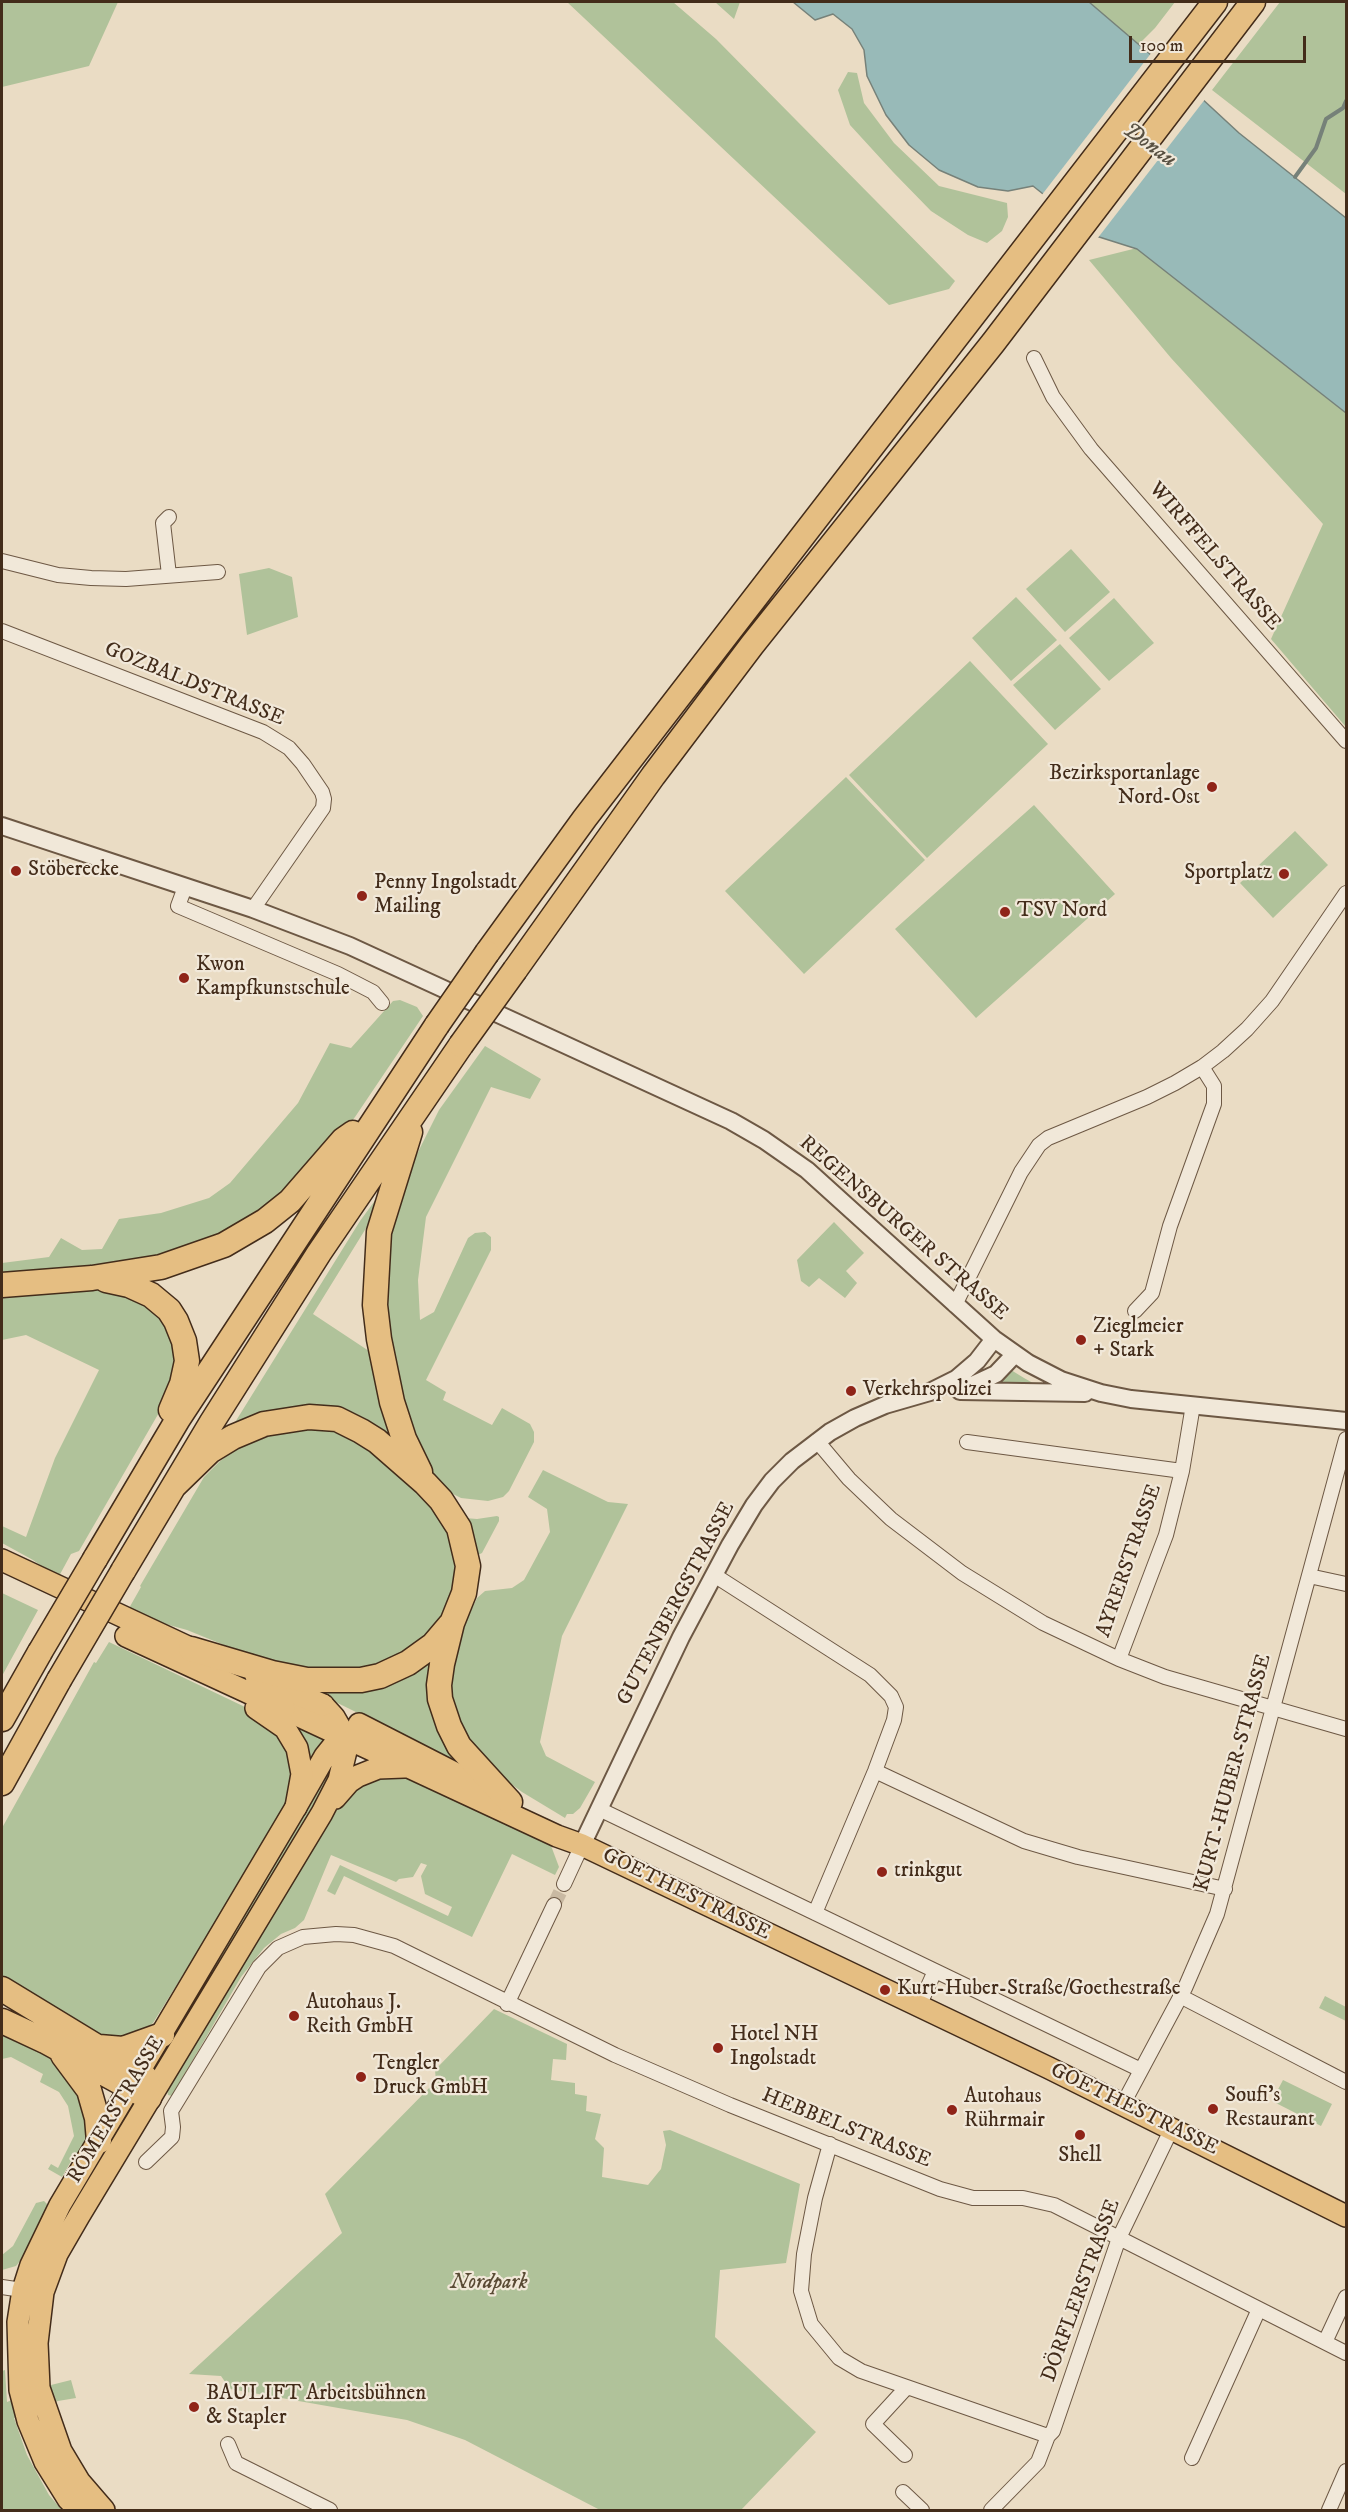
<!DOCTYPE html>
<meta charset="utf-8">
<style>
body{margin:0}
#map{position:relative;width:1348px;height:2512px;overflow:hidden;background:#eadcc4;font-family:"IM FELL DW Pica",serif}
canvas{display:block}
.frame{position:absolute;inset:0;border:3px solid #432c1a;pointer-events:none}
.scale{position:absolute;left:1129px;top:36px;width:177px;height:27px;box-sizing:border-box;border:3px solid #432c1a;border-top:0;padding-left:8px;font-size:18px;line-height:21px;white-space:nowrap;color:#432c1a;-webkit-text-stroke:4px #f1e8d9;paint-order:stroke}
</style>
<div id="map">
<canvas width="1348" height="2512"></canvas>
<div class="frame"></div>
<div class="scale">100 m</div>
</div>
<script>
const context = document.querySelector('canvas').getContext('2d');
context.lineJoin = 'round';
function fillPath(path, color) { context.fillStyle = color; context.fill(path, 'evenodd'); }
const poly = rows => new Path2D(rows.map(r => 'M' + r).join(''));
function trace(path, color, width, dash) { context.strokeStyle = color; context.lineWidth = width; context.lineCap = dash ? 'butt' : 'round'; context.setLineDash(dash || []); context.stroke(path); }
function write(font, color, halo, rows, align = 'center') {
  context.font = font + ' "IM FELL DW Pica",serif'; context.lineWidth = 4.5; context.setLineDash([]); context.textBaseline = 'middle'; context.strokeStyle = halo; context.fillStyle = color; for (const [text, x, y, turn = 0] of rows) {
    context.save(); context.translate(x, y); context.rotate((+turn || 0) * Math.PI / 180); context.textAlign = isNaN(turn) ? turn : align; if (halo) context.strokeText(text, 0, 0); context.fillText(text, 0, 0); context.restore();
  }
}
const green = poly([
 [2,2,118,2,89,66,2,87],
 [567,2,673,2,716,39,955,281,949,289,889,305],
 [715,2,740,2,734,19],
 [1089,2,1175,2,1155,28,1138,45],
 [1280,2,1346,2,1346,194,1212,90],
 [848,72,857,73,864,103,894,143,939,186,1007,203,1008,217,1002,231,987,243,968,235,931,211,893,172,850,125,838,90],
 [1137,248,1346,413,1346,727,1271,639,1323,524,1171,358,1089,260],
 [1071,549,1110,592,1065,632,1026,589],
 [269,568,292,577,298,617,247,635,239,574],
 [1016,597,1057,640,1011,681,972,638],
 [1114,598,1154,643,1109,681,1069,638],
 [1060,644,1101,689,1055,730,1013,685],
 [970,661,1048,744,927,858,849,775],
 [846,777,925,860,804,974,725,891],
 [1034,805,1115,894,976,1018,895,929],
 [1295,831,1328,865,1273,918,1240,883],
 [400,1000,417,1007,423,1016,355,1117,326,1155,270,1210,183,1256,2,1279,2,1263,49,1257,61,1238,82,1250,102,1249,119,1219,161,1213,209,1198,230,1183,298,1103,330,1043,351,1048,393,1001],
 [485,1046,541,1079,530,1099,491,1087,426,1217,418,1280,420,1320,434,1312,468,1238,475,1233,485,1232,491,1237,491,1250,426,1380,446,1392,443,1400,492,1425,502,1408,530,1424,534,1432,534,1442,509,1491,503,1497,488,1501,461,1498,451,1493,443,1487,425,1465,404,1409,384,1302,387,1255,395,1212,412,1164,439,1110],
 [390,1180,376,1230,368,1225,313,1314,378,1357,404,1456,354,1421,229,1432,360,1221],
 [834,1222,864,1253,846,1271,857,1283,845,1298,819,1278,809,1287,801,1281,797,1260],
 [106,1287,161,1313,179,1354,164,1404,79,1551,71,1554,58,1578,33,1560,2,1543,2,1526,26,1537,55,1458,99,1370,26,1335,2,1340,2,1294],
 [1011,1370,1024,1378,1040,1387,991,1385],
 [319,1423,368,1444,433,1508,453,1541,456,1559,457,1577,453,1594,441,1622,406,1657,338,1675,266,1662,187,1630,151,1620,128,1610,141,1587,140,1586,204,1477,219,1462,254,1435],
 [543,1470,608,1502,628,1504,562,1636,540,1742,546,1756,595,1782,580,1808,573,1814,567,1814,565,1818,522,1792,486,1765,450,1717,449,1657,477,1598,485,1591,512,1588,524,1580,550,1532,547,1509,528,1497],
 [497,1516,499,1517,499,1521,482,1553,478,1555,465,1518,477,1519],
 [2,1593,38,1610,2,1676],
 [109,1642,245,1707,268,1721,290,1751,294,1773,289,1804,153,2023,142,2032,105,2041,2,1978,2,1828,94,1662,96,1663],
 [432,1654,464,1765,309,1689],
 [290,1720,326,1738,310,1770],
 [327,1765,333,1767,334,1771,255,1907,193,2007,208,1975,251,1905],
 [407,1775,550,1843,559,1867,555,1875,512,1854,472,1937,344,1876,335,1895,327,1891,340,1865,448,1916,452,1907,425,1894,421,1876,427,1865,421,1863,413,1877,399,1879,396,1882,331,1855,304,1920,295,1928,281,1934,264,1948,241,1977,172,2096,168,2095,166,2085,348,1792,370,1778],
 [1325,1996,1346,2007,1346,2021,1319,2008],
 [494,2009,567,2044,566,2060,553,2059,551,2080,575,2083,575,2094,587,2096,586,2111,601,2114,595,2139,604,2148,602,2177,648,2185,661,2169,666,2145,663,2131,670,2130,800,2184,786,2263,720,2270,715,2337,816,2432,741,2510,600,2510,465,2440,407,2420,230,2389,221,2376,189,2374,342,2233,325,2194,436,2081,435,2070],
 [2,2027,51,2054,67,2068,92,2126,83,2151,75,2154,62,2177,48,2169,51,2164,58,2168,74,2136,68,2106,59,2092,40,2082,43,2074,11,2057,2,2059],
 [1283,2080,1332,2104,1321,2126,1272,2101],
 [44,2201,49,2206,24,2256,16,2266,2,2270,2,2255,13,2246,36,2203],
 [5,2370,7,2402,51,2385,71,2380,76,2398,58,2401,14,2418,27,2455,49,2495,62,2510,2,2510,2,2371]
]);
const water = poly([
 [793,2,1089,2,1199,96,1239,133,1346,218,1346,413,1137,249,1096,236,1033,186,1008,191,978,187,939,170,909,145,886,115,867,76,864,50,852,29,833,14,815,20,793,2]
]);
const pier = poly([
 [1152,52,1206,98,1097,239,1041,196]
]);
const stream = poly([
 [1295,177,1316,148,1326,119,1343,108,1346,101]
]);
const minorTunnel = poly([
 [554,1905,564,1884]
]);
const minor = poly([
 [1034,358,1053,397,1091,449,1346,741],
 [169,517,163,523,169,575],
 [2,561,58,575,91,578,126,579,218,572],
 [2,631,263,732,289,748,303,764,322,792,324,799,323,808,253,909],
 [185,887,178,906,338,974,373,992,382,1003],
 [955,1305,1021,1172,1039,1145,1048,1138,1147,1097,1175,1083,1202,1067,1223,1051,1247,1029,1272,1001,1346,893],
 [1135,1311,1152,1293,1170,1226,1214,1104,1214,1086,1202,1067],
 [817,1441,849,1479,891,1519,962,1573,1043,1623,1119,1659,1165,1677,1346,1729],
 [967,1442,1182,1471],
 [714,1575,870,1675,891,1696,896,1707,894,1720,875,1771,815,1913],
 [1309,1576,1346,1584],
 [1119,1659,1166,1535,1182,1471,1193,1405],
 [875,1771,1024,1841,1078,1857,1225,1889],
 [599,1809,1141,2070],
 [564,1884,582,1845],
 [1180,1996,1346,2082],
 [507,2004,554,1905],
 [919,2006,935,1971],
 [1123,2104,1185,1988,1217,1914,1346,1439],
 [830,2144,815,2198,804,2254,801,2291,811,2324,839,2358,861,2371,1048,2436],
 [146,2162,172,2137,173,2127,171,2111,259,1967,278,1948,303,1937,336,1934,354,1935,394,1946,615,2055,730,2105,940,2189,973,2198,1023,2198,1054,2205,1346,2353],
 [2,2287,29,2291],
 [1325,2342,1346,2297],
 [228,2444,236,2463,330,2510],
 [905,2455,873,2424,907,2387],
 [1192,2458,1259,2309],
 [903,2492,922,2510],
 [991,2510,1038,2462,1048,2436,1053,2431,1119,2238,1172,2128],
 [1329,2510,1346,2471]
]);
const tertiary = poly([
 [2,826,253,909,350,946,731,1121,764,1140,807,1170,994,1339,1028,1363,1061,1380,1101,1393,1131,1399,1346,1421],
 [966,1388,996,1374,1015,1354],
 [960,1391,1085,1393],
 [582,1845,681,1637,730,1545,754,1505,772,1481,792,1461,830,1432,855,1418,885,1405,930,1392,956,1379,977,1361,994,1339]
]);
const primary = poly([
 [284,1709,557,1836,582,1845,1049,2068,1346,2216],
 [359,1724,486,1789],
 [335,1798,349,1782,358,1776,378,1768,404,1767],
 [79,2510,68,2499,45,2462,28,2421,20,2390,18,2322,23,2290,31,2265,60,2205,296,1807,325,1756,337,1741,345,1736,352,1732,369,1730],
 [104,2510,79,2481,61,2451,39,2388,37,2343,43,2292,57,2254,79,2216,322,1813,339,1780,346,1751,345,1736,334,1717,323,1705]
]);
const trunk = poly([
 [2,1560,205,1655],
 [126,1636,284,1709],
 [256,1676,323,1705],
 [256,1708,285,1728,297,1748,302,1774,296,1807]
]);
const motorway = poly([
 [487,953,585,818,1215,2],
 [515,970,653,776,752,645,993,343,1253,2],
 [410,1132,379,1232,375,1305,379,1339,392,1402,404,1439,420,1472],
 [106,1280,129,1285,151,1295,169,1310,176,1321,184,1341,187,1361,182,1384,171,1410],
 [2,1285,92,1278,161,1267,224,1245,265,1221,290,1201,343,1140,353,1133],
 [174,1486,210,1451,233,1437,264,1424,309,1417,337,1419,361,1431,377,1441,425,1483,441,1500,459,1528,468,1566,464,1593,452,1623,442,1664,439,1685,440,1699,449,1726,459,1746,510,1802],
 [95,1559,178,1419,437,1025],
 [123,1571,212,1422,319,1253,461,1045],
 [191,1649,272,1673,307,1680,361,1680,380,1676,408,1663,433,1645,450,1625],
 [2,1719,40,1652],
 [2,1783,59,1680],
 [2,1989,140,2073,145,2077,149,2088,149,2098],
 [2,2021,45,2041,149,2098],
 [99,2047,123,2049,162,2035],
 [63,2055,89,2090,97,2118,99,2141]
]);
const motorwayBridge = poly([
 [437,1025,487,953],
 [461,1045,515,970],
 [40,1652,95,1559],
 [59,1680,123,1571]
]);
const markers = [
 [1212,787,6,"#8f2418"],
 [16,871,6,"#8f2418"],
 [1284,874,6,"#8f2418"],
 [362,896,6,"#8f2418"],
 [1005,912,6,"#8f2418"],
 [184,978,6,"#8f2418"],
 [1081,1340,6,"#8f2418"],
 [851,1391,6,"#8f2418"],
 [882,1872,6,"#8f2418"],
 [885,1990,6,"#8f2418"],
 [294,2016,6,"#8f2418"],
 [718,2048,6,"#8f2418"],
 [361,2077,6,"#8f2418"],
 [1213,2109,6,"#8f2418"],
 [952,2110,6,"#8f2418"],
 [1080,2135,6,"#8f2418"],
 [194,2407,6,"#8f2418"]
];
const streetNames = [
 ["WIRFFELSTRASSE",1214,557,49],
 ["GOZBALDSTRASSE",194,685,22],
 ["REGENSBURGER STRASSE",903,1229,41],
 ["AYRERSTRASSE",1130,1561,-71],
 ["GUTENBERGSTRASSE",677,1604,-62],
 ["KURT-HUBER-STRASSE",1234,1773,-75],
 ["GOETHESTRASSE",686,1895,26],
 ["RÖMERSTRASSE",117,2110,-59],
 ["GOETHESTRASSE",1134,2110,26],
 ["HEBBELSTRASSE",846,2129,22],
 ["DÖRFLERSTRASSE",1082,2291,-70]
];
const poiNames = [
 ["Bezirksportanlage",1200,775,"right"],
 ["Nord-Ost",1200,799,"right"],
 ["Stöberecke",28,871],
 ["Sportplatz",1272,874,"right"],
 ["Penny Ingolstadt",374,884],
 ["Mailing",374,908],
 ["TSV Nord",1017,912],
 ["Kwon",196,966],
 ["Kampfkunstschule",196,990],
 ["Zieglmeier",1093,1328],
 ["+ Stark",1093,1352],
 ["Verkehrspolizei",863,1391],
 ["trinkgut",894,1872],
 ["Kurt-Huber-Straße/Goethestraße",897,1990],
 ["Autohaus J.",306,2004],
 ["Reith GmbH",306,2028],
 ["Hotel NH",730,2036],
 ["Ingolstadt",730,2060],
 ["Tengler",373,2065],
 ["Druck GmbH",373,2089],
 ["Soufi's",1225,2097],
 ["Restaurant",1225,2121],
 ["Autohaus",964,2098],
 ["Rührmair",964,2122],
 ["Shell",1080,2157,"center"],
 ["BAULIFT Arbeitsbühnen",206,2395],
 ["& Stapler",206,2419]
];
const parkNames = [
 ["Nordpark",489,2284]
];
const waterNames = [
 ["Donau",1149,146,36]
];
fillPath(green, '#b0c29a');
fillPath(water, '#98bab8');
trace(water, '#768179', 1.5);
fillPath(pier, '#eadcc4');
trace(stream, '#768179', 4);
trace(minorTunnel, '#c9b9a2', 14, [14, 7]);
trace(minor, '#6d5844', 16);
trace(tertiary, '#6d5844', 20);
trace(primary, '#432c1a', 24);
trace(trunk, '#432c1a', 24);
trace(motorway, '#432c1a', 27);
trace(minor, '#f1e8d9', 14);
trace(tertiary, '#f1e8d9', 16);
trace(primary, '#e5be82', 21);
trace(trunk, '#e5be82', 21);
trace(motorway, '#e5be82', 24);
trace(motorwayBridge, '#432c1a', 27, []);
trace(motorwayBridge, '#e5be82', 24);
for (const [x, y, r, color] of markers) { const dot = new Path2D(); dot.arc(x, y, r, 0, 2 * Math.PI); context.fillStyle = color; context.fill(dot); trace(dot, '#f1e8d9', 2); }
write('21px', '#432c1a', '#f1e8d9', streetNames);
write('21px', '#432c1a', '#f1e8d9', poiNames, 'left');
write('italic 21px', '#594a34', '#f1e8d9', parkNames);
write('italic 22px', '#585042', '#f1e8d9', waterNames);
</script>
